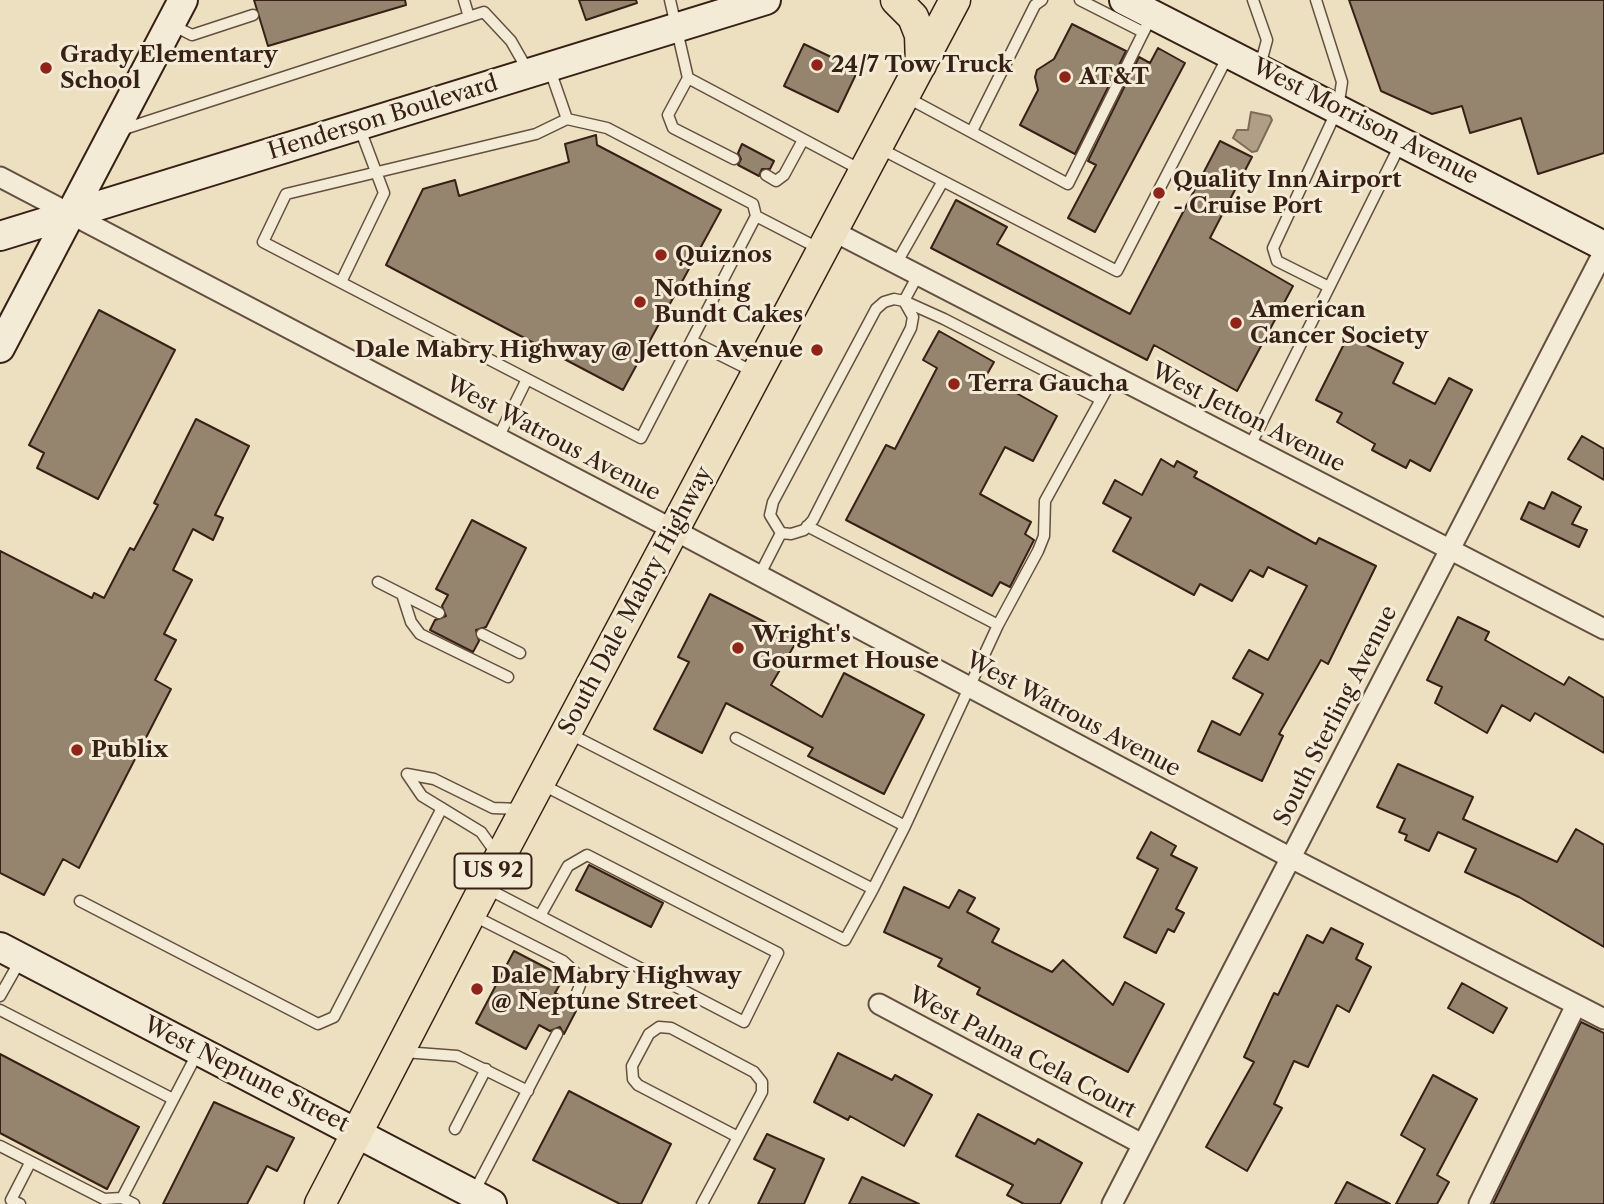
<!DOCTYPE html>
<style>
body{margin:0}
canvas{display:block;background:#ece0c0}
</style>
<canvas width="1604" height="1204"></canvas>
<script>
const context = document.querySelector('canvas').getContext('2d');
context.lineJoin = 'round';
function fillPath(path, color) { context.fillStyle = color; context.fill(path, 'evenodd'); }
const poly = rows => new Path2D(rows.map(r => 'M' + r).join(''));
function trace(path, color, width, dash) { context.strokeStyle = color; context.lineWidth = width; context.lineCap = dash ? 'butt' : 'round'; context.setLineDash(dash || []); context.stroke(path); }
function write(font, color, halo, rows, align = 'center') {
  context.font = font + ' "Libre Caslon Text",serif'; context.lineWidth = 6; context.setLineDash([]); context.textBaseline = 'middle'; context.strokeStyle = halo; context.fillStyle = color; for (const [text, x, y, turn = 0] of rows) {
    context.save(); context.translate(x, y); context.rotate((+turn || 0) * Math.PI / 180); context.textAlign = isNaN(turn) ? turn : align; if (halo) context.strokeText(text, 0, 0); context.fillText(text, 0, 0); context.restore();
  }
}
const water = poly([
 [1251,112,1270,116,1272,120,1257,151,1252,152,1233,138,1237,130,1248,130,1251,112]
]);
const building = poly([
 [254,0,405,0,406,5,268,46,254,0],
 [579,0,636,0,637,3,586,20,579,0],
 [1349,0,1604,0,1604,153,1538,174,1521,118,1470,133,1462,106,1432,114,1381,91,1349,0],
 [1072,24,1126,51,1075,154,1020,125,1038,90,1035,77,1037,70,1054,59,1072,24],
 [804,44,858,70,838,112,784,86,804,44],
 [1158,48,1185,63,1095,232,1068,218,1096,165,1088,161,1139,57,1150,63,1158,48],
 [596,135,597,145,721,210,623,390,386,265,423,189,455,180,459,196,569,162,565,144,596,135],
 [1220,141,1252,157,1210,238,1293,286,1237,391,1154,345,1147,360,931,248,956,200,1007,227,997,244,1130,314,1220,141],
 [742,144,774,161,770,169,762,169,759,176,738,165,741,159,738,153,742,144],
 [99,310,175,350,98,499,37,468,44,453,29,445,99,310],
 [939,331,994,362,986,376,1057,416,1033,461,1005,447,980,494,1031,522,1025,534,1034,540,1010,587,1000,582,992,596,846,520,886,445,895,449,937,368,923,360,939,331],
 [1348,336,1403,363,1393,383,1435,404,1449,378,1472,390,1430,471,1410,460,1406,468,1372,450,1375,444,1337,422,1342,413,1316,400,1348,336],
 [196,419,249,446,215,515,223,518,213,540,193,529,173,570,192,580,164,634,176,640,155,680,171,689,79,868,63,859,44,895,0,873,0,551,92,598,94,593,104,598,130,548,134,550,158,505,154,503,196,419],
 [1582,436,1604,449,1604,480,1568,459,1582,436],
 [1161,459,1174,467,1177,461,1197,472,1194,477,1316,544,1319,538,1376,566,1328,664,1321,660,1279,734,1283,736,1262,781,1198,751,1212,721,1240,735,1263,694,1233,678,1249,650,1268,660,1307,586,1268,567,1263,577,1250,570,1232,601,1200,584,1194,595,1113,551,1131,518,1103,503,1115,480,1142,495,1161,459],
 [1552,492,1581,507,1572,524,1587,530,1579,547,1521,519,1529,502,1544,509,1552,492],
 [472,520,526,548,486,627,476,630,479,641,473,652,430,630,435,620,446,616,442,606,448,595,436,589,472,520],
 [710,594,798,639,771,685,822,717,844,673,924,715,884,794,808,756,813,748,726,703,702,753,654,729,689,662,678,657,710,594],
 [1458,617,1489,632,1485,640,1564,685,1569,677,1604,698,1604,753,1535,713,1530,721,1502,705,1487,733,1435,703,1442,687,1427,680,1458,617],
 [1398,764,1473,797,1463,819,1557,862,1576,829,1604,845,1604,947,1519,897,1465,872,1476,849,1438,832,1429,851,1405,840,1407,835,1399,832,1405,819,1377,807,1398,764],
 [1151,832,1176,846,1171,855,1197,868,1176,909,1184,913,1174,932,1168,929,1156,953,1124,937,1158,869,1137,858,1151,832],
 [589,865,663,903,651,927,576,890,589,865],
 [904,887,949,908,959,890,975,898,967,912,999,929,992,942,1052,972,1063,960,1113,1005,1125,982,1164,1004,1128,1072,977,994,980,988,938,966,942,959,884,932,904,887],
 [1331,928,1363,944,1356,959,1371,967,1349,1012,1337,1005,1308,1067,1294,1061,1274,1104,1282,1108,1247,1171,1206,1147,1254,1062,1244,1057,1274,993,1278,995,1307,935,1323,943,1331,928],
 [514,951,564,977,555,993,566,999,570,1010,577,1009,564,1034,560,1027,550,1031,539,1025,526,1049,476,1023,514,951],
 [1462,983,1507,1008,1493,1033,1448,1008,1462,983],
 [1581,1022,1604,1033,1604,1204,1493,1204,1581,1022],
 [838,1053,892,1080,895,1075,932,1095,904,1146,850,1116,848,1120,814,1102,838,1053],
 [0,1054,139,1127,107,1189,0,1133,0,1054],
 [1433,1075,1477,1099,1437,1175,1449,1182,1437,1204,1396,1204,1425,1149,1401,1135,1433,1075],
 [569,1091,671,1144,641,1204,620,1204,533,1160,569,1091],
 [214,1102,294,1138,277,1171,267,1166,247,1204,163,1204,214,1102],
 [978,1114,1035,1144,1038,1139,1082,1163,1060,1204,1024,1204,1007,1195,1013,1185,956,1156,978,1114],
 [767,1134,824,1159,804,1204,758,1204,775,1169,754,1159,767,1134],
 [862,1177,919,1204,849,1204,862,1177],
 [1347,1182,1390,1204,1335,1204,1347,1182]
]);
const lane = poly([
 [464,0,469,17],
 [670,0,688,78,861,170],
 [1080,0,1143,32],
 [1253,0,1267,40,1260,66],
 [1316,0,1342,82,1338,108,1273,248,1277,261,1329,287],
 [172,25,192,35,253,15],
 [550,70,567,119],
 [688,78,668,115,673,128,734,159],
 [908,98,1068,184,1152,15],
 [121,130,484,12,511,41,527,69],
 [972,131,1035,5,1042,0],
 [881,149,1117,271,1229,54],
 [766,175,776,181,784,175,803,140],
 [756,216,818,248],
 [896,264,943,181],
 [341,282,384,193,360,129],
 [904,301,913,317,911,328,813,520,804,530,791,534,781,533,770,515,773,502,876,309,884,302,894,299,904,301,944,319,1100,399],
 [904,301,918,275],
 [692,341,754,372],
 [498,438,527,379,641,438,756,216,753,204,607,128,567,119,536,134,286,194,263,242,527,379],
 [1250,446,1401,143],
 [807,526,998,625],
 [759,576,781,533],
 [378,582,439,613],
 [402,594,411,622,420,634,508,677],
 [482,634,520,653],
 [570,734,873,889,905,826],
 [736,738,905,826,998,625,1038,551,1044,536,1045,501,1114,376],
 [407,774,422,796,481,832,496,853],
 [407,774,434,779,493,808,521,809],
 [543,785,845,940,873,889],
 [488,889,744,1022,778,953,587,855,568,866,540,916],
 [80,901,318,1024,334,1017,442,808],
 [474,916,563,961,576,973,580,985,573,1003],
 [0,996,21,959],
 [0,1010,173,1099],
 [404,1052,457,1056,528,1091],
 [455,1129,486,1069],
 [0,1146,104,1199,122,1198,134,1204],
 [473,1194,557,1034],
 [122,1198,198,1052],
 [20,1204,11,1200,30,1163],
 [702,1204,738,1137,762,1092,762,1082,754,1072,671,1028,659,1027,649,1034,632,1066,633,1079,638,1085,738,1137]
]);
const street = poly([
 [0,177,674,530,1291,858,1604,1019],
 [833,231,1604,629],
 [879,1004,1142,1144],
 [1112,1204,1604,251],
 [1479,1204,1576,1005]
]);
const secondary = poly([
 [1124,0,1604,246],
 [0,236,766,0],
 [0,348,183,0],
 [0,947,492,1204]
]);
const primary = poly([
 [896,0,913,17,920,35,921,65],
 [320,1204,499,859,955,0]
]);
const markers = [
 [817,65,7,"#8f2418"],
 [46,68,7,"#8f2418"],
 [1065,77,7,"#8f2418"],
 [1159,193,7,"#8f2418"],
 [661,255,7,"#8f2418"],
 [640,302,7,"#8f2418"],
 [1236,323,7,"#8f2418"],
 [817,350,7,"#8f2418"],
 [954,384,7,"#8f2418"],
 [738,648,7,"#8f2418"],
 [77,750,7,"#8f2418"],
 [477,989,7,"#8f2418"]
];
const shields = [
 [493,871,77]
];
const shieldNames = [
 ["US 92",493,871]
];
const poiNames = [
 ["Grady Elementary",60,55],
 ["School",60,81],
 ["24/7 Tow Truck",831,65],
 ["AT&T",1079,77],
 ["Quality Inn Airport",1173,180],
 ["- Cruise Port",1173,206],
 ["Quiznos",675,255],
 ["Nothing",654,289],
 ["Bundt Cakes",654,315],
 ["American",1250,310],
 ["Cancer Society",1250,336],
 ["Dale Mabry Highway @ Jetton Avenue",803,350,"right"],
 ["Terra Gaucha",968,384],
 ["Wright's",752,635],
 ["Gourmet House",752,661],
 ["Publix",91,750],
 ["Dale Mabry Highway",491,976],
 ["@ Neptune Street",491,1002]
];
const streetNames = [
 ["Henderson Boulevard",383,118,-17],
 ["West Morrison Avenue",1365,122,27],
 ["West Jetton Avenue",1248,418,27],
 ["West Watrous Avenue",553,439,28],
 ["South Dale Mabry Highway",636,601,-62],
 ["West Watrous Avenue",1073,715,28],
 ["South Sterling Avenue",1336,716,-63],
 ["West Palma Cela Court",1022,1053,28],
 ["West Neptune Street",246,1075,27]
];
fillPath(water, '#ae9f86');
trace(water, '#7e6c59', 2);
fillPath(building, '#95846e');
trace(building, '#372015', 2);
trace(lane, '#645040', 13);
trace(street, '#645040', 23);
trace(secondary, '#372015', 32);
trace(primary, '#372015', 33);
trace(lane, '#f3ebd6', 10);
trace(street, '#f3ebd6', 19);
trace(secondary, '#f3ebd6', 28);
trace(primary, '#ece0c0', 30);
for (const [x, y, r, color] of markers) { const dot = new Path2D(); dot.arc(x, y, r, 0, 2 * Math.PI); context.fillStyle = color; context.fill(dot); trace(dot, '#f3ebd6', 2.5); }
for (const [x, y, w] of shields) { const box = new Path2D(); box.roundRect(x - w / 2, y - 17.5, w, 35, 5); context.fillStyle = '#f3ebd6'; context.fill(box); trace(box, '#372015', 2); }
write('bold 21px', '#372015', null, shieldNames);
write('bold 23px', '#372015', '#f3ebd6', poiNames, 'left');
write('23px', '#372015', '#f3ebd6', streetNames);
</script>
